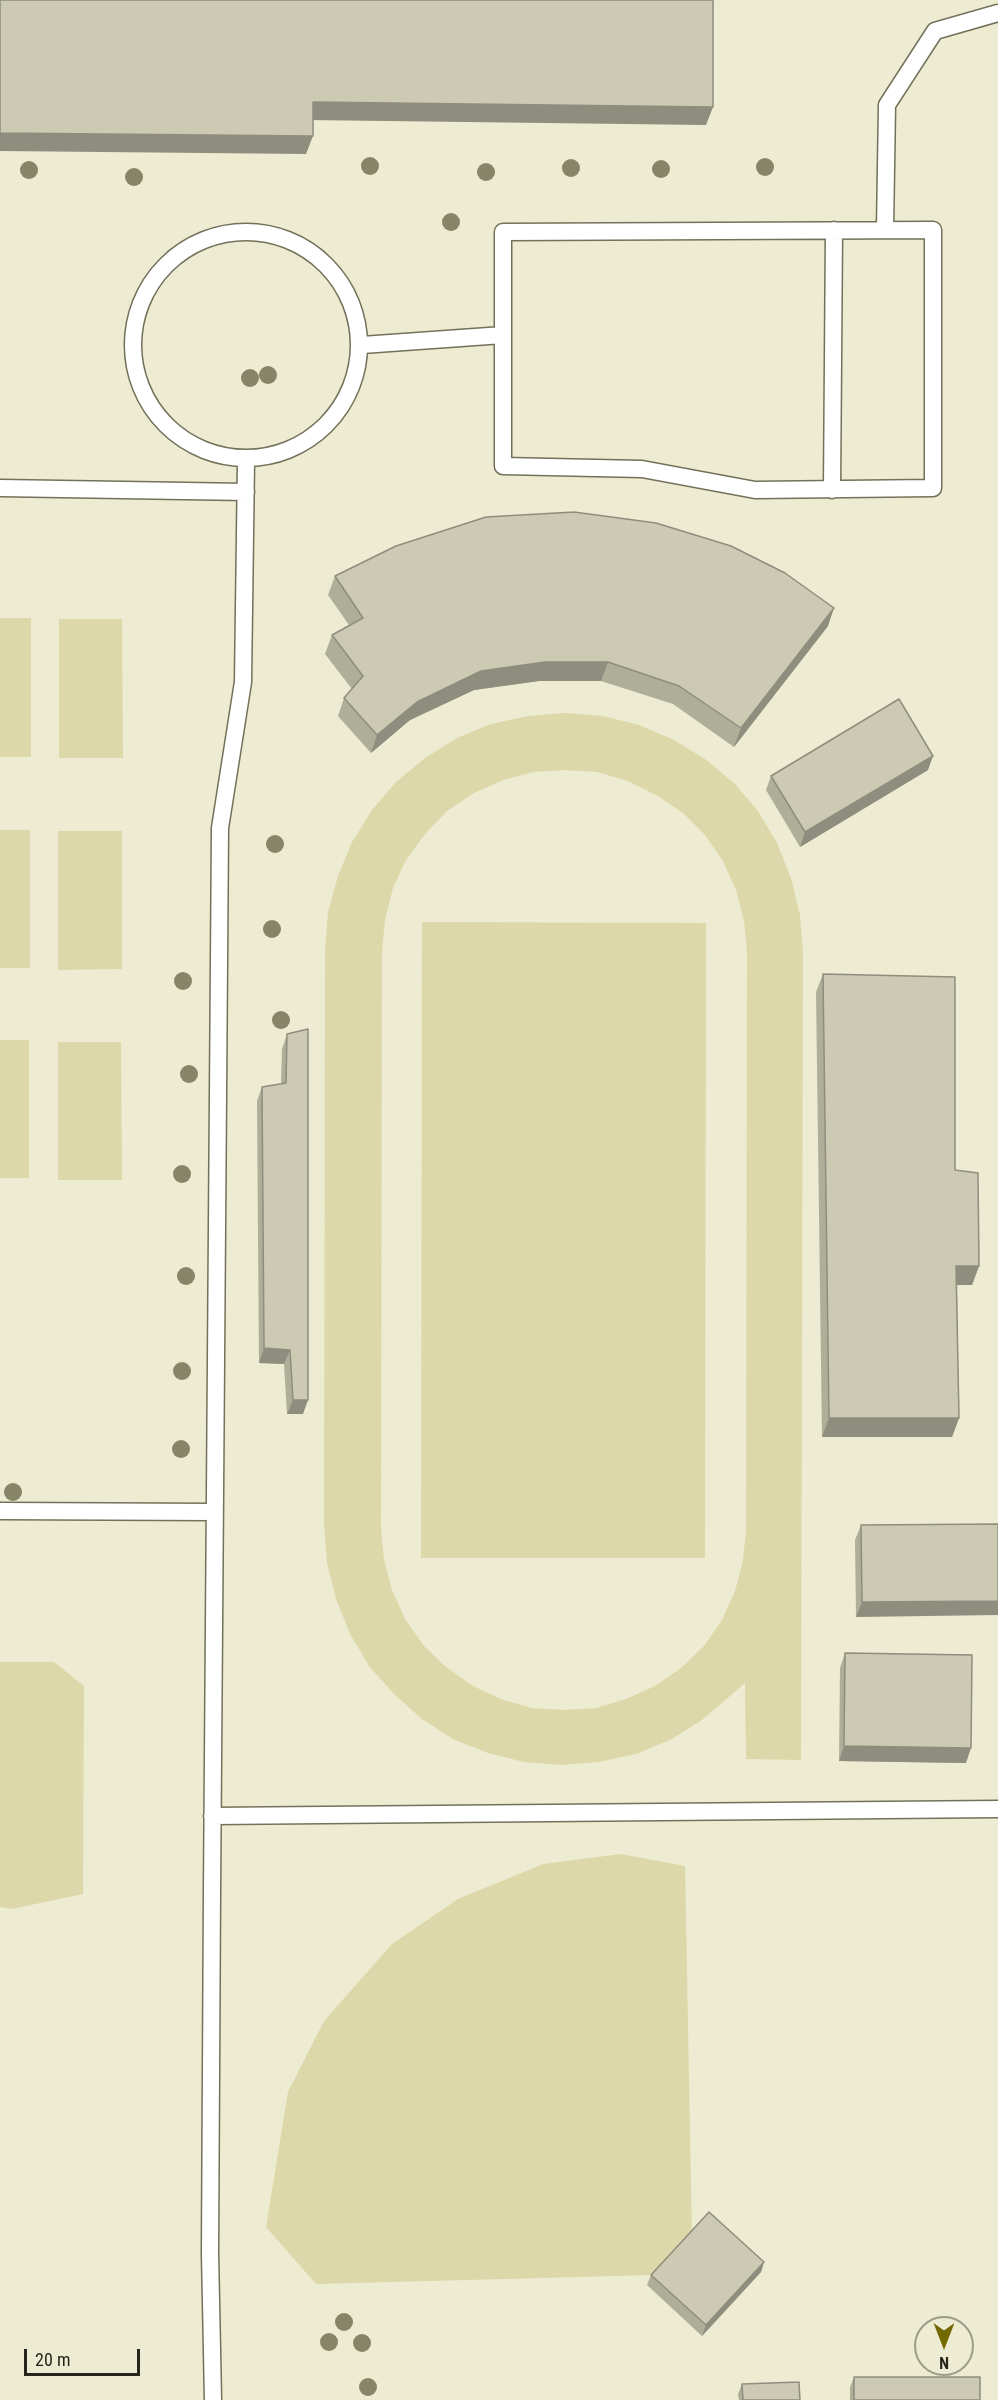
<!DOCTYPE html>
<style>
body{margin:0}
#map{position:relative;width:998px;height:2400px;overflow:hidden;background:#edebd1;font-family:"Roboto Condensed",sans-serif}
canvas{display:block}
.north{position:absolute;left:914px;top:2316px;width:60px;height:60px;box-sizing:border-box;background:#edebd1;border:2px solid #9d9c89;border-radius:50%;rotate:180deg;font-size:16px;font-weight:700;line-height:24px;text-align:center;color:#26251c}
.north::after{content:'';display:block;margin:auto;width:21px;height:27px;background:#736900;clip-path:polygon(50% 0,100% 100%,50% 72%,0 100%)}
.scale{position:absolute;left:24px;top:2349px;width:116px;height:27px;box-sizing:border-box;border:3px solid #26251c;border-top:0;padding-left:8px;font-size:18px;line-height:21px;white-space:nowrap;color:#26251c;-webkit-text-stroke:4px #edebd1;paint-order:stroke}
</style>
<div id="map">
<canvas width="998" height="2400"></canvas>
<div class="north">N</div>
<div class="scale">20 m</div>
</div>
<script>
const context = document.querySelector('canvas').getContext('2d');
context.lineJoin = 'round';
function fillPath(path, color) { context.fillStyle = color; context.fill(path, 'evenodd'); }
const poly = rows => new Path2D(rows.map(r => 'M' + r).join(''));
function trace(path, color, width, dash) { context.strokeStyle = color; context.lineWidth = width; context.lineCap = dash ? 'butt' : 'round'; context.setLineDash(dash || []); context.stroke(path); }
const green = poly([
 [0,618,31,618,31,757,0,757],
 [59,619,122,619,123,758,59,758],
 [565,713,603,716,639,725,674,740,705,759,734,783,758,811,777,843,791,878,800,915,803,952,801,1760,746,1759,745,1683,702,1720,670,1740,636,1754,599,1762,562,1765,524,1762,488,1753,453,1739,422,1719,394,1694,369,1666,350,1634,336,1599,327,1563,324,1524,325,950,328,912,338,876,352,842,372,810,396,782,425,758,457,738,491,724,528,716],
 [565,770,597,772,628,781,656,795,683,813,705,835,723,861,736,890,744,921,747,952,746,1529,743,1561,735,1591,722,1620,704,1646,681,1668,655,1686,626,1699,596,1708,563,1710,532,1708,501,1699,473,1686,446,1667,424,1646,405,1619,392,1590,384,1560,381,1528,382,952,385,919,393,888,406,860,425,834,447,811,474,793,503,780,533,772],
 [0,830,30,830,30,968,0,968],
 [58,831,122,831,122,969,58,970],
 [422,922,706,923,705,1558,421,1558],
 [0,1040,29,1040,29,1178,0,1178],
 [58,1042,121,1042,122,1180,58,1180],
 [0,1662,54,1662,84,1686,83,1894,12,1909,0,1907],
 [621,1854,685,1866,692,2238,654,2275,316,2284,266,2227,288,2092,324,2021,392,1944,458,1899,543,1864]
]);
const lane = poly([
 [885,230,887,105,935,31,998,13],
 [933,230,933,488,755,490,642,469,503,466,503,232,933,230],
 '133 345a113 113 0 1 1 226 0a113 113 0 1 1-226 0Z',
 [362,345,503,335],
 [0,488,246,492],
 [832,490,834,230],
 [0,1511,214,1512],
 [212,1816,998,1809],
 [213,2400,210,2253,212,1891,220,828,243,682,246,461]
]);
const trees = [
 [370,166],
 [765,167],
 [571,168],
 [661,169],
 [29,170],
 [486,172],
 [134,177],
 [451,222],
 [268,375],
 [250,378],
 [275,844],
 [272,929],
 [183,981],
 [281,1020],
 [189,1074],
 [182,1174],
 [186,1276],
 [182,1371],
 [181,1449],
 [13,1492],
 [344,2322],
 [329,2342],
 [362,2343],
 [368,2387]
];
const wall = poly([
 [335,576,828,626,734,747,673,704,601,681,539,681,474,690,410,720,371,753,338,716,344,698,352,689,325,654,332,635,349,625,328,595],
 [928,770,800,847,766,790,771,776],
 [823,974,955,1170,979,1266,972,1285,957,1285,959,1418,952,1437,822,1437,816,992],
 [287,1034,303,1414,287,1414,284,1364,259,1363,257,1101,262,1087,281,1084,282,1049],
 [998,1524,856,1617,855,1540,861,1525],
 [845,1653,966,1763,839,1761,840,1668],
 [764,2262,761,2272,702,2336,647,2285,651,2275],
 [854,2377,980,2400,850,2400,850,2387],
 [742,2384,800,2400,739,2400,738,2394]
]);
const shadedWall = poly([
 [313,102,713,107,706,125,306,120],
 [0,133,313,136,306,154,0,151],
 [834,608,828,626,734,747,741,728],
 [545,662,608,662,601,681,539,681,474,690,410,720,371,753,377,735,417,702,481,671],
 [933,756,928,770,800,847,805,832],
 [956,1266,979,1266,972,1285,950,1285],
 [264,1348,290,1350,284,1364,259,1363],
 [293,1400,308,1400,303,1414,287,1414],
 [829,1418,959,1418,952,1437,822,1437],
 [998,1601,998,1615,856,1617,862,1602],
 [844,1746,971,1748,966,1763,839,1761],
 [764,2262,761,2272,702,2336,706,2325]
]);
const building = poly([
 [0,0,713,0,713,107,313,102,313,136,0,133,0,0],
 [574,512,656,523,731,546,785,573,834,608,741,728,679,686,608,662,545,662,481,671,417,702,377,735,344,698,363,676,332,635,363,618,335,576,396,546,486,517,574,512],
 [899,699,933,756,805,832,771,776,899,699],
 [823,974,955,977,955,1170,978,1173,979,1266,956,1266,959,1418,829,1418,823,974],
 [308,1029,308,1400,293,1400,290,1350,264,1348,262,1087,286,1083,287,1034,308,1029],
 [998,1524,998,1601,862,1602,861,1525,998,1524],
 [845,1653,972,1655,971,1748,844,1746,845,1653],
 [709,2212,764,2262,706,2325,651,2275,709,2212],
 [854,2377,980,2377,980,2400,854,2400,854,2377],
 [799,2382,800,2400,743,2400,742,2384,799,2382]
]);
fillPath(green, '#ddd8aa');
trace(lane, '#73715a', 19);
trace(lane, '#fff', 16);
context.fillStyle = '#878568';
for (const [x, y] of trees) { context.beginPath(); context.arc(x, y, 9, 0, 2 * Math.PI); context.fill(); }
fillPath(wall, '#afae99');
fillPath(shadedWall, '#8f8d7d');
fillPath(building, '#cccab2');
trace(building, '#8f8d7d', 1.5);
</script>
